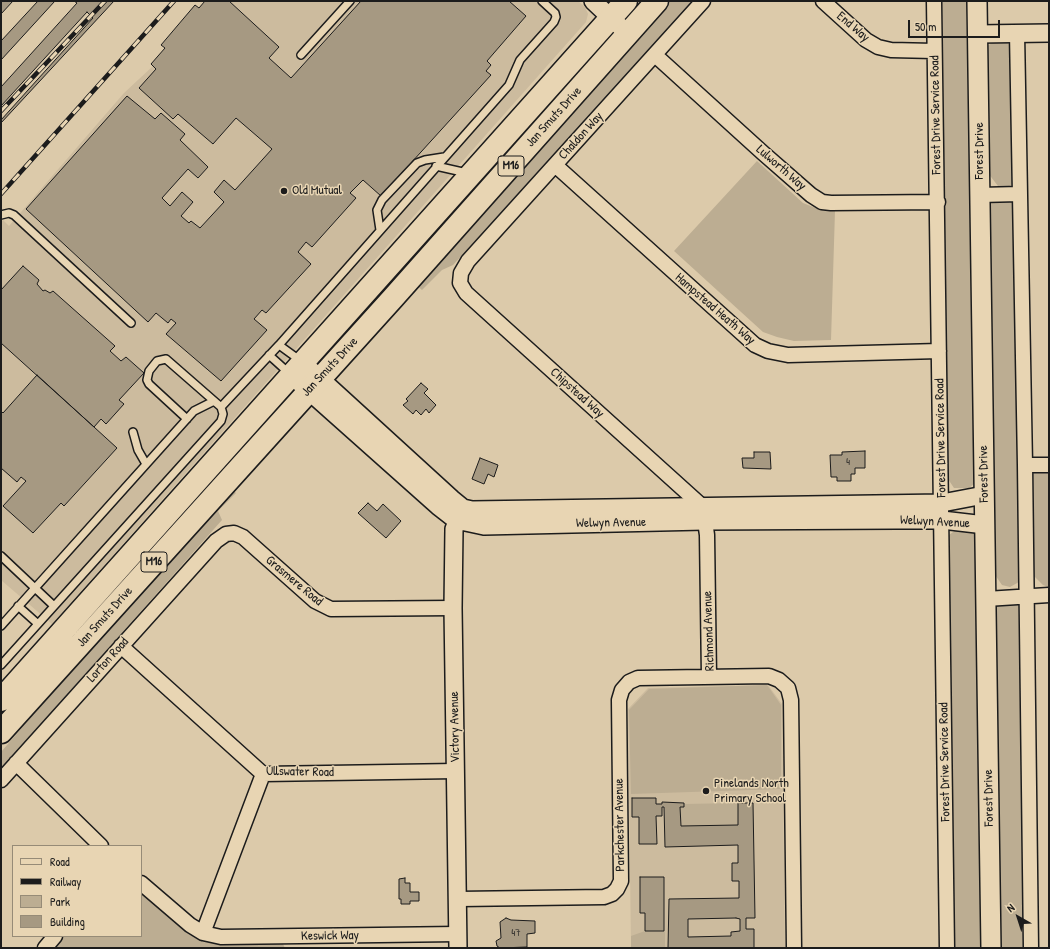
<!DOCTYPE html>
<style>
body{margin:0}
#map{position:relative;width:1050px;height:949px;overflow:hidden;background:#dccaaa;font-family:"Patrick Hand",sans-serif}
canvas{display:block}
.frame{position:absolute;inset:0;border:2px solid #1c1c1c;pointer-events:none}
.legend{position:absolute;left:12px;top:845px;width:130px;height:92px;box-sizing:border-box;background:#e8d5b3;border:1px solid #968b77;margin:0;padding:5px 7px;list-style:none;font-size:12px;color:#1c1c1c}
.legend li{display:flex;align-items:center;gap:8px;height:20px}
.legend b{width:20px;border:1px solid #968b77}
.north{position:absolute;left:998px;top:897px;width:40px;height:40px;-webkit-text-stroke:3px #e8d5b3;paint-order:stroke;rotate:321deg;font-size:11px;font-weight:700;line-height:16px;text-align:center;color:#1c1c1c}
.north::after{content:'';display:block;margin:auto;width:14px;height:18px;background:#1c1c1c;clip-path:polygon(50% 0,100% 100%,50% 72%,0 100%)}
.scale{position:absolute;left:908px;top:20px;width:92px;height:18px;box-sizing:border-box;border:2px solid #1c1c1c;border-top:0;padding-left:5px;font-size:12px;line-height:14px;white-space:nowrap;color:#1c1c1c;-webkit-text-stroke:3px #e8d5b3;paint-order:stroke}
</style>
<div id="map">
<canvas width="1050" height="949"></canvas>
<div class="frame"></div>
<ul class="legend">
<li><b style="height:5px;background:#e8d5b3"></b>Road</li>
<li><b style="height:5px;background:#1c1c1c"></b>Railway</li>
<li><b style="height:11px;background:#bcad92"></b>Park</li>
<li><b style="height:11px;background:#a69982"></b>Building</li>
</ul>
<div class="north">N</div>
<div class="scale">50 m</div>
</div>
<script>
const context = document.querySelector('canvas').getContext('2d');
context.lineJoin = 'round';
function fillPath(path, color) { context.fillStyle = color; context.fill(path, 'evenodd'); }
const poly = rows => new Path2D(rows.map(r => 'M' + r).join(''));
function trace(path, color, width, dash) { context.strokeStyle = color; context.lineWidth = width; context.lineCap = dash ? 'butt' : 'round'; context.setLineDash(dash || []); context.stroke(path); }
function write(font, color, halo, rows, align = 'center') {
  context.font = font + ' "Patrick Hand",sans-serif'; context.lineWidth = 3; context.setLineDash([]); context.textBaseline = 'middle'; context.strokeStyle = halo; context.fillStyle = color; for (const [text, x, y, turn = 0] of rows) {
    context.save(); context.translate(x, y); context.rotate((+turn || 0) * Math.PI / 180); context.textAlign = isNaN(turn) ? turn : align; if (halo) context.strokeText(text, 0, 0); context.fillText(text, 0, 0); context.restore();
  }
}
const built = poly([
 [212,1,578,1,585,7,588,14,586,22,52,624,1,580,1,222,3,220,9,226,124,93,153,66],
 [768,685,782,704,785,948,631,948,628,709,648,688]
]);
const green = poly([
 [664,1,693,1,552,158,453,265,442,270,422,290,415,284],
 [942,1,966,1,968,101,974,176,977,476,975,483,969,488,954,488,946,476],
 [994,42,1006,42,1011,46,1013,184,1008,187,998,186,988,173,983,52,987,46],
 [757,161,803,203,818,209,835,211,831,340,794,341,777,337,763,332,674,251],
 [1007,199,1013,202,1016,208,1022,575,1019,582,1010,587,1002,585,993,572,989,205,993,200],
 [1049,465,1049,587,1048,587,1043,585,1032,574,1030,477,1036,471],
 [230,487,236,493,218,511,222,520,1,769,1,752],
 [960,527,973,530,978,536,982,948,953,948,949,535],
 [1014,602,1018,605,1022,613,1027,948,998,948,995,607,1001,603],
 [767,685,781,705,781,789,631,794,629,710,649,689],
 [738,803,738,825,681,826,680,807,684,804],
 [141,885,193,931,282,942,285,948,52,948,62,936,141,936],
 [645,931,665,931,665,948,631,948,631,936]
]);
const building = poly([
 [1,1,114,1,1,123,1,1],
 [13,1,38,1,1,41,1,14,13,1],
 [55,1,74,1,77,3,1,87,1,60,55,1],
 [205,1,229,1,279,47,269,58,291,78,361,1,509,1,526,16,487,61,491,65,486,71,491,75,381,196,363,180,350,193,356,198,312,247,306,242,298,252,311,264,266,313,262,310,254,319,267,330,221,381,166,334,176,323,171,319,168,323,156,313,148,322,26,209,127,96,155,119,161,113,185,134,180,140,208,167,198,178,188,169,162,198,170,206,182,192,193,202,181,216,189,223,191,221,200,228,224,202,214,192,224,180,235,190,272,149,236,118,213,144,178,114,173,119,139,88,156,69,151,64,165,48,161,45,195,5,199,8,205,1],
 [87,12,93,18,1,120,1,106,87,12],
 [23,266,39,280,37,284,43,291,45,290,50,293,53,291,115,346,110,351,121,361,126,357,144,373,119,400,124,404,106,424,101,419,94,427,1,343,1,290,23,266],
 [37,375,117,448,64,506,61,503,33,533,3,506,26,481,21,477,17,482,1,468,1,411,3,413,37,375],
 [421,383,428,389,424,393,436,405,429,413,426,409,421,415,416,410,413,414,403,405,408,401,406,399,421,383],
 [865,451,865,468,855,468,855,474,851,474,851,481,837,481,837,477,831,477,830,455,842,455,842,452,865,451],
 [754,452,770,452,771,469,743,468,742,458,754,458,754,452],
 [480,458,498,465,494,477,488,474,484,484,472,479,480,458],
 [368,503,377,511,383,504,401,521,386,538,358,513,368,503],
 [632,798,656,798,656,804,662,804,662,802,684,803,684,807,680,807,681,826,738,825,738,803,753,803,755,918,746,918,746,929,754,929,754,948,668,948,669,899,739,898,739,881,732,881,732,863,738,863,738,845,665,847,664,807,662,807,662,816,656,816,657,844,639,844,639,817,632,817,632,798],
 [736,918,740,919,740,931,731,932,731,936,688,937,688,919,736,918],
 [640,877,664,877,664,931,645,931,645,913,640,913,640,877],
 [405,878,405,883,410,883,410,892,419,892,419,901,410,901,410,904,401,904,401,899,399,899,399,879,405,878],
 [506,918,511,920,535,921,535,933,527,934,527,947,500,948,497,946,496,941,501,938,500,922,506,918]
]);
const service = poly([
 [301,55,350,1],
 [436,166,467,173],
 [1,215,9,213,14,215,131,323],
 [380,230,377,210,382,200,417,163,425,160,444,157],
 [279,345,301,361],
 [269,355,290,374],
 [187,419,149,384,147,380,149,371,157,361,166,359,221,407,279,345,509,85,520,60,554,22,556,17,555,13,542,1],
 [133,432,138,450,146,464],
 [1,556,54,606],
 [18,606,38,624],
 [1,626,194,411,214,401],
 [1,665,221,421,223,414,221,407]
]);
const minor = poly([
 [703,1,468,261,461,273,460,283,466,293,703,507,707,535,709,677],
 [823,1,866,40,878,47,891,50,934,51],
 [934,1,947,948],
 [1017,33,1025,465,1031,948],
 [655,55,763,153,811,195,822,202,831,203,938,202],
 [555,165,755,345,768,351,788,355,939,351],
 [980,195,1019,194],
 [1025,465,1049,465],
 [986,599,1049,595],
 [121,646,263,774,456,771],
 [16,763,101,846],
 [1,780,216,541,226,534,234,533,243,537,315,601,331,609,453,608],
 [141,883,190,925,203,933,221,937,458,934],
 [459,899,604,897,612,894,617,889,621,881,619,700,622,690,629,682,638,678,769,676,779,680,788,688,791,700,794,948],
 [203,933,263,774],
 [45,948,55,936]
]);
const tertiary = poly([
 [593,1,628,34],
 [978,34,1049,33],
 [303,363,452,499,463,508,472,510,942,503,984,495],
 [292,376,438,506,456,520,484,526,704,521,897,520,942,520,985,525],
 [458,948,453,608,454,529,462,510]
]);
const secondary = poly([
 [977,1,991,948]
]);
const primary = poly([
 [1,700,626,1],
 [1,732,393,298,657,1]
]);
const rail = poly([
 [1,111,105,1],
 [1,194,174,1]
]);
const markers = [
 [284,191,4,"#1c1c1c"],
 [706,791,4,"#1c1c1c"]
];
const numberNames = [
 ["4",848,462],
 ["47",516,933]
];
const shields = [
 [511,166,26],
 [154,562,26]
];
const shieldNames = [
 ["M16",511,166],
 ["M16",154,562]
];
const streetNames = [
 ["End Way",853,27,40],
 ["Forest Drive Service Road",936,115,-91],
 ["Jan Smuts Drive",554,117,-48],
 ["Chaldon Way",581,136,-48],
 ["Forest Drive",980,151,-90],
 ["Lulworth Way",781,168,41],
 ["Hampstead Heath Way",715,309,41],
 ["Jan Smuts Drive",330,367,-47],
 ["Chipstead Way",577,393,42],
 ["Forest Drive Service Road",941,438,-91],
 ["Forest Drive",984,474,-91],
 ["Welwyn Avenue",935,522,3],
 ["Welwyn Avenue",611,523,-1],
 ["Grasmere Road",294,581,40],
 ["Jan Smuts Drive",105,617,-48],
 ["Richmond Avenue",709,631,-92],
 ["Lorton Road",108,660,-48],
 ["Victory Avenue",455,727,-91],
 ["Forest Drive Service Road",945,762,-91],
 ["Ullswater Road",300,772,1],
 ["Forest Drive",989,798,-91],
 ["Parkchester Avenue",620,825,-91],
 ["Keswick Way",330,936,-1]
];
const poiNames = [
 ["Old Mutual",292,191],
 ["Pinelands North",714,784],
 ["Primary School",714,799]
];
fillPath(built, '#ccbb9e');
fillPath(green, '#bcad92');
fillPath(building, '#a69982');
trace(building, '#1c1c1c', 1);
trace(service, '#1c1c1c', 10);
trace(minor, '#1c1c1c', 17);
trace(tertiary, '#1c1c1c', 20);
trace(secondary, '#1c1c1c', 22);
trace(primary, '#1c1c1c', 25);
trace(service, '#e8d5b3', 7);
trace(minor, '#e8d5b3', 14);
trace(tertiary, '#e8d5b3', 17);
trace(secondary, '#e8d5b3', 19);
trace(primary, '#e8d5b3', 22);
trace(rail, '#1c1c1c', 4.5);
trace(rail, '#e8d5b3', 3, [9]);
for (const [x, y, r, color] of markers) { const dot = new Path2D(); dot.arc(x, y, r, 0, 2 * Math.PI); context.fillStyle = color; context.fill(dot); trace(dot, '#e8d5b3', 1.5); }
write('11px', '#3e3b36', null, numberNames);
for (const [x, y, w] of shields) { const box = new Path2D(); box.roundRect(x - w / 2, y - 10, w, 20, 3); context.fillStyle = '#e8d5b3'; context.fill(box); trace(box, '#1c1c1c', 1); }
write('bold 12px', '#1c1c1c', null, shieldNames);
write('13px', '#1c1c1c', '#e8d5b3', streetNames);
write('13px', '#1c1c1c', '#e8d5b3', poiNames, 'left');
</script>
